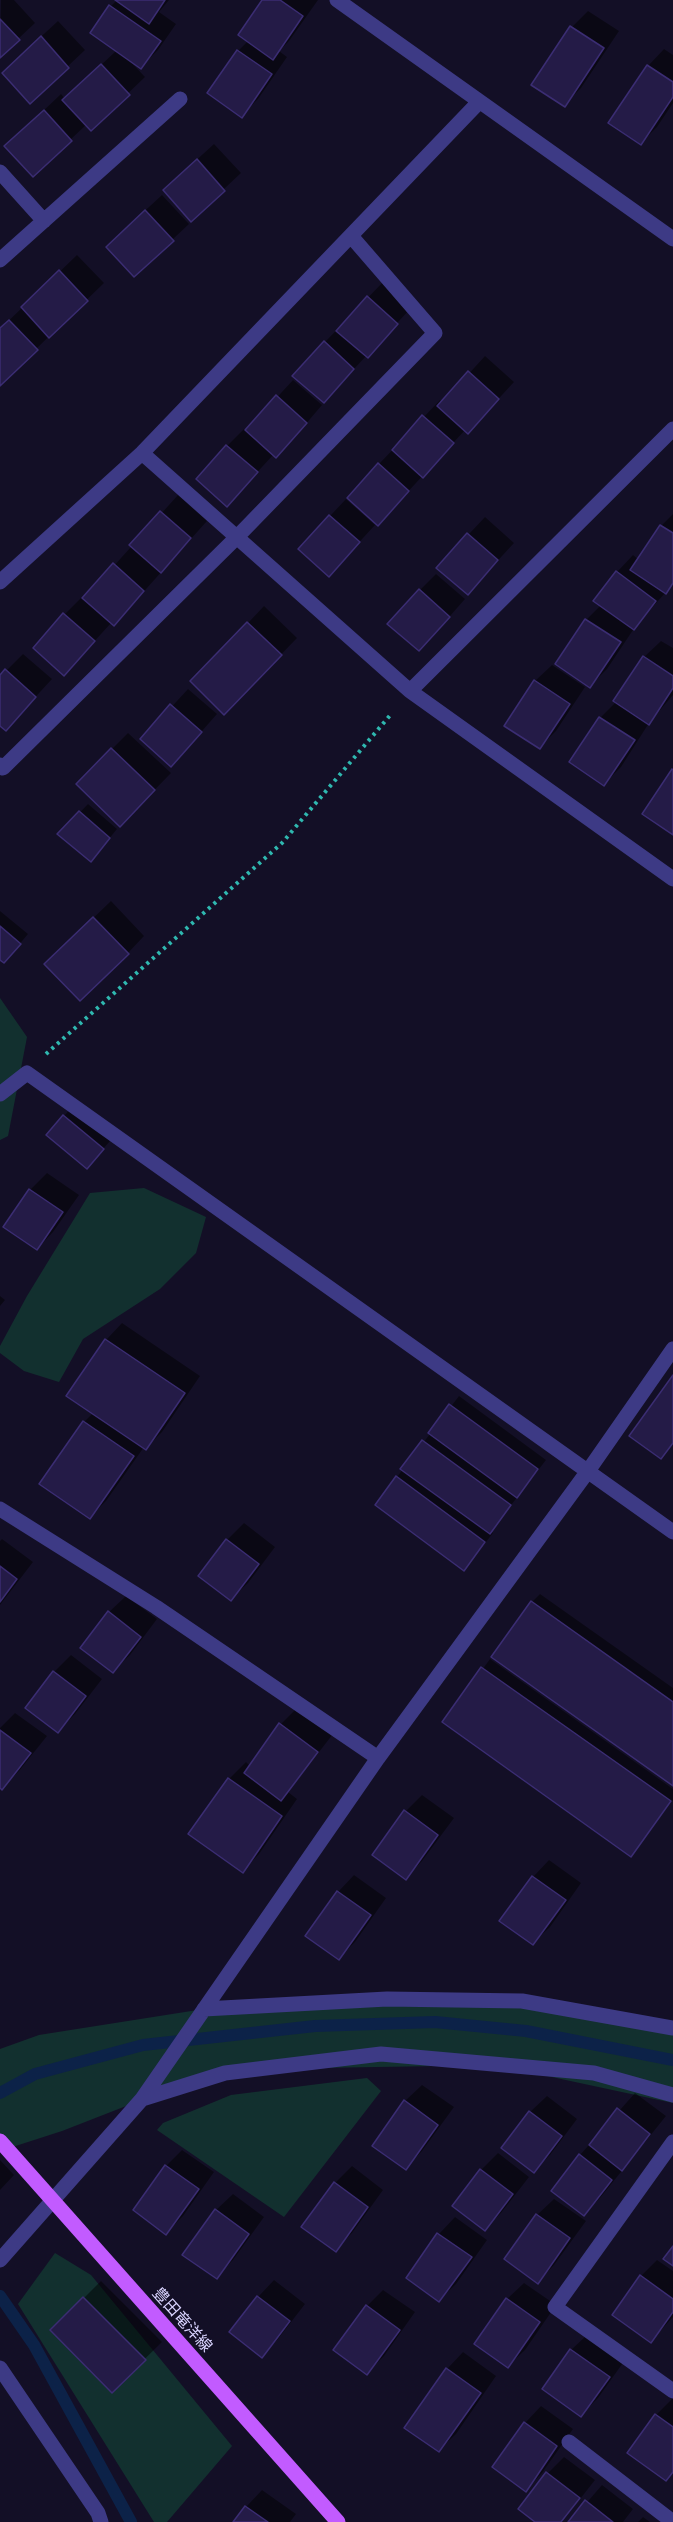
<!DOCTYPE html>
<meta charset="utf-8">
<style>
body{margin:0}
canvas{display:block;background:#130f26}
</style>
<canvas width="673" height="2522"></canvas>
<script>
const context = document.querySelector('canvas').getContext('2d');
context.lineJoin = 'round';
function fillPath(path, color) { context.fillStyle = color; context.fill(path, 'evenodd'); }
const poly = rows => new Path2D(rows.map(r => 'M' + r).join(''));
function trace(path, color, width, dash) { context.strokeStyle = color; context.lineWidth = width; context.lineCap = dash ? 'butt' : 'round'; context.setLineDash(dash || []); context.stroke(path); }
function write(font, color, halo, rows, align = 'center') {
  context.font = font + ' "Work Sans","Noto Sans JP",sans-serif'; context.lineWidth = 4.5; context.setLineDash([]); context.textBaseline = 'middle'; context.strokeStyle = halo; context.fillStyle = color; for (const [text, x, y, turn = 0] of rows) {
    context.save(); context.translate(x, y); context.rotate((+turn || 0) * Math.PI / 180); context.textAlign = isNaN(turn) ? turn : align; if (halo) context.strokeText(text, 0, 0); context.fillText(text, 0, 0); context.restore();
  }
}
const green = poly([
 [0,998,27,1037,8,1136,0,1140],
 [144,1188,206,1217,196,1253,160,1289,83,1339,59,1382,24,1371,0,1353,0,1346,27,1296,90,1193],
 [495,2000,673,2033,673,2103,496,2065,257,2069,162,2092,62,2131,0,2151,0,2049,39,2035,204,2009],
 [367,2078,381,2091,284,2217,157,2130,163,2123,231,2095],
 [55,2253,91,2275,232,2446,167,2522,154,2522,18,2304]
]);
const shadow = poly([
 [1,0,14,0,35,23,0,56],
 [117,0,169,0,159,12,176,24,158,50,141,67,129,60,145,77,91,129,87,124,33,175,23,130,61,94,65,99,117,50,111,6],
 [264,0,318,0,289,41,279,51,287,57,258,99,241,116,209,93,238,51,248,41],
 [588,11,619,31,581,88,564,105,572,27],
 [58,21,85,50,30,102,20,56],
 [664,49,673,55,673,103,657,127,641,143,648,66],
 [214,144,241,173,191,220,181,174],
 [162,195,189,224,172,240,124,230],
 [77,255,104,283,0,384,0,329],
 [384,281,413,306,324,401,325,342],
 [485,356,514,382,468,432,466,429,378,524,379,464,440,400,443,402],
 [293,380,322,405,293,439,276,456,274,454,227,505,198,479,227,446,244,429,246,431],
 [178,495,207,521,130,607,114,624,112,622,80,657,65,614,81,598,83,600],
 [346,499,375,525,329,575,330,516],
 [673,514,673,584,635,627,607,669,590,686,557,663,586,620,601,605,617,572,633,555,639,560,661,526],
 [485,517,514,543,468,593,438,567],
 [436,574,465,599,435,633,420,590],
 [264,606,297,638,241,696,248,623],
 [661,641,673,648,673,695,649,723,621,767,604,784,600,718,616,702,644,657],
 [23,654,52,679,6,729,0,724,0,677],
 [552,665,585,687,556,731,540,747,535,681],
 [188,689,217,714,187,748,142,739],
 [128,733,171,773,137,808,112,749],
 [88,804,117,829,99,851,59,834],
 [111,901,144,936,128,953,62,948],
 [0,911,28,934,12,953,0,958],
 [72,1107,111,1140,95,1158,64,1116],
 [47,1173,79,1195,53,1232,37,1249,5,1226,30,1190],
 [0,1296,5,1300,0,1306],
 [122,1323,200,1376,162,1432,146,1448,144,1447,106,1501,90,1517,84,1422,93,1413,106,1340],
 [459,1396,546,1460,491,1531,493,1533,472,1560,397,1477],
 [244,1523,275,1547,248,1583,231,1599,200,1575,227,1540],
 [2,1539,33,1562,0,1605,0,1541],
 [540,1594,673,1688,673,1784,532,1602],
 [126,1596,157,1619,130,1655,113,1671,109,1612],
 [71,1655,102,1679,75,1714,58,1731,27,1707,54,1672],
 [490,1659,673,1789,673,1800,631,1855,444,1722],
 [297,1708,333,1734,288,1792,297,1799,259,1854,243,1871,229,1779,246,1762,250,1766,281,1724],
 [15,1713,47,1736,19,1771,2,1788,0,1786,0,1728],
 [422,1795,454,1818,422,1861,406,1878,374,1855,406,1811],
 [549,1860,581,1883,550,1927,533,1943,533,1877],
 [354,1875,386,1898,355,1942,339,1958,307,1936,338,1892],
 [422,2085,454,2107,422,2151,406,2168,405,2101],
 [635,2093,666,2116,600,2198,584,2214,580,2155],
 [547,2096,577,2119,550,2155,534,2171,530,2112],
 [182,2150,214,2172,183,2216,166,2233,166,2166],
 [498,2153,529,2177,501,2213,485,2229,454,2206,481,2170],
 [0,2160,14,2175,0,2190],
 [352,2166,383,2190,352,2233,335,2250,335,2183],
 [233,2194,264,2217,233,2260,216,2277,216,2210],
 [554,2199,586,2221,554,2265,538,2282,537,2215],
 [455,2217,487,2240,456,2284,439,2300,408,2278,439,2234],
 [657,2260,673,2271,673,2317,651,2341,641,2276],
 [274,2280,305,2304,278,2339,262,2356,258,2297],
 [101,2281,162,2342,112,2391,52,2330],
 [524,2283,556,2305,525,2350,508,2366,507,2299],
 [383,2290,415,2312,384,2356,367,2373,367,2306],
 [588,2334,625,2360,598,2398,581,2415,571,2350],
 [463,2352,496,2376,456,2434,439,2450,447,2369],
 [673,2398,673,2473,666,2479,656,2415],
 [541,2406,573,2429,542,2473,526,2490,525,2423],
 [564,2457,595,2480,562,2522,537,2522,548,2473],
 [602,2485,633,2509,623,2522,570,2522],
 [262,2490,296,2514,290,2522,235,2522,246,2507],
 [643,2517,650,2522,638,2522]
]);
const stream = poly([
 [0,2093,35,2074,143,2045,315,2026,435,2022,526,2031,673,2060],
 [0,2296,34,2345,131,2522]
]);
const building = poly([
 [115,0,165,0,149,24,115,0],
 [262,0,280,0,303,16,273,60,238,35,262,0],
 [109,5,161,41,141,69,90,33,109,5],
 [0,19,20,40,0,58,0,19],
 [570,26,604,48,565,107,531,85,570,26],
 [41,36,69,68,30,104,2,73,41,36],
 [237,50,272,74,242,118,207,93,237,50],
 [101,64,130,95,91,131,62,100,101,64],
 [647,65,673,82,673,97,641,145,608,123,647,65],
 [44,110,72,141,33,177,4,146,44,110],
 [197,159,225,191,191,222,163,190,197,159],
 [145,210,174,241,134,277,106,247,145,210],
 [59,270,88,301,49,338,21,307,59,270],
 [367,296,398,324,368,358,336,331,367,296],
 [9,320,38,350,0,386,0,328,9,320],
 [324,341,354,369,324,403,292,376,324,341],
 [468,371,499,399,468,434,437,406,468,371],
 [276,395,307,423,276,458,245,430,276,395],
 [422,415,454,443,423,478,392,450,422,415],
 [226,445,258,472,227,507,196,479,226,445],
 [378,463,409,491,378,526,347,498,378,463],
 [160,511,191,538,161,573,129,545,160,511],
 [329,515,360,542,329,577,298,549,329,515],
 [660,525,673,533,673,583,666,594,630,570,660,525],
 [467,533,498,560,468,595,436,568,467,533],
 [113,563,144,591,114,626,82,598,113,563],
 [616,571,656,601,634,630,593,601,616,571],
 [419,589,450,617,419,651,387,624,419,589],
 [63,613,95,641,64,676,33,648,63,613],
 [585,619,621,642,590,688,555,664,585,619],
 [247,622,282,655,224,715,190,681,247,622],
 [643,656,673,676,673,688,649,725,613,701,643,656],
 [5,669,36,697,6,731,0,726,0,675,5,669],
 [534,680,570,704,540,749,504,726,534,680],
 [170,704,202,732,171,767,140,739,170,704],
 [599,717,635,740,604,786,569,762,599,717],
 [111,748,155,790,120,827,76,784,111,748],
 [672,769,673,770,673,835,642,814,672,769],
 [79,811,110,838,91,862,57,834,79,811],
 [93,917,129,954,80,1001,44,964,93,917],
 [0,926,21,944,4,963,0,960,0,926],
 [63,1115,104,1149,87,1169,46,1135,63,1115],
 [29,1189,63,1212,37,1250,3,1227,29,1189],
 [105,1339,185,1393,146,1450,66,1396,105,1339],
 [673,1375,673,1443,661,1459,629,1436,673,1375],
 [449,1404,538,1469,517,1498,428,1433,449,1404],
 [83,1421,134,1456,90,1519,39,1484,83,1421],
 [422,1440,511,1505,490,1534,400,1469,422,1440],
 [396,1476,485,1542,464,1571,375,1505,396,1476],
 [226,1539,259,1564,231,1601,198,1576,226,1539],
 [0,1566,17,1579,0,1602,0,1566],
 [531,1601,673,1702,673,1786,491,1657,531,1601],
 [108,1611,141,1637,113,1673,80,1648,108,1611],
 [481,1667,671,1801,631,1857,442,1722,481,1667],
 [53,1671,86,1696,58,1733,25,1708,53,1671],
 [279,1723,318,1752,281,1801,244,1773,279,1723],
 [0,1730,31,1753,2,1790,0,1788,0,1730],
 [228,1778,282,1816,243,1873,188,1834,228,1778],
 [404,1810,438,1835,406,1880,372,1855,404,1810],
 [532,1876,566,1900,533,1945,499,1921,532,1876],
 [337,1891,371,1915,339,1960,305,1936,337,1891],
 [404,2100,438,2125,406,2170,372,2146,404,2100],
 [617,2108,650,2134,622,2171,589,2145,617,2108],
 [529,2111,562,2136,534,2173,501,2148,529,2111],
 [579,2154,612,2180,584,2216,551,2191,579,2154],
 [165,2165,199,2189,166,2235,133,2210,165,2165],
 [480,2169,513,2194,485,2231,452,2206,480,2169],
 [334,2182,368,2207,336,2252,301,2227,334,2182],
 [215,2209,249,2234,217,2279,182,2255,215,2209],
 [536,2214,570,2238,538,2284,504,2259,536,2214],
 [437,2233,472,2257,439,2302,406,2278,437,2233],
 [673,2246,673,2266,663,2259,673,2246],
 [640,2275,673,2299,673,2312,651,2343,612,2315,640,2275],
 [257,2296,290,2321,262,2358,229,2332,257,2296],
 [83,2297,146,2360,112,2393,50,2330,83,2297],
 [506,2298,540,2322,508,2368,474,2344,506,2298],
 [366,2305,400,2330,367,2375,333,2350,366,2305],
 [570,2349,610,2377,581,2417,542,2389,570,2349],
 [446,2368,481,2393,439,2452,404,2428,446,2368],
 [655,2414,673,2427,673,2472,666,2481,627,2453,655,2414],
 [524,2422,557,2446,526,2492,492,2467,524,2422],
 [546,2472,580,2498,561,2522,535,2522,518,2509,546,2472],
 [585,2500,613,2522,568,2522,585,2500],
 [245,2506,268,2522,233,2522,245,2506]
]);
const path = poly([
 [46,1054,282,843,392,713]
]);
const minor = poly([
 [337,0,673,239],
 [0,172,44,221],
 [0,260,180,99],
 [142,453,410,691,673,879],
 [0,582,142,453,479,102],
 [410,691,673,429],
 [0,765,3,768,236,538,435,333,351,236],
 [0,1094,27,1073,673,1532],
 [0,1509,156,1607,378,1758],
 [204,2009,387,1999,522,2001,673,2028],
 [142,2099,225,2073,381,2054,594,2073,673,2095],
 [673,2142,555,2307,673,2391],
 [0,2260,142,2099,378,1758,588,1471,673,1349],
 [0,2368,98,2513,101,2522],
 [569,2442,673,2522]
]);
const major = poly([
 [0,2141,338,2522]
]);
const streetNames = [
 ["豊田竜洋線",182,2320,48]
];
fillPath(green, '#12302f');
fillPath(shadow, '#0007');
trace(stream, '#0c2248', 12);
fillPath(building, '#241b47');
trace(building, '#3b2d73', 1.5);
trace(path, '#2fb8b0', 4, [3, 4.5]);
trace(minor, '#3d3a85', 15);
trace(major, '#c25bff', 15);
write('16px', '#d9d4ff', '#130f26', streetNames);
</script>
